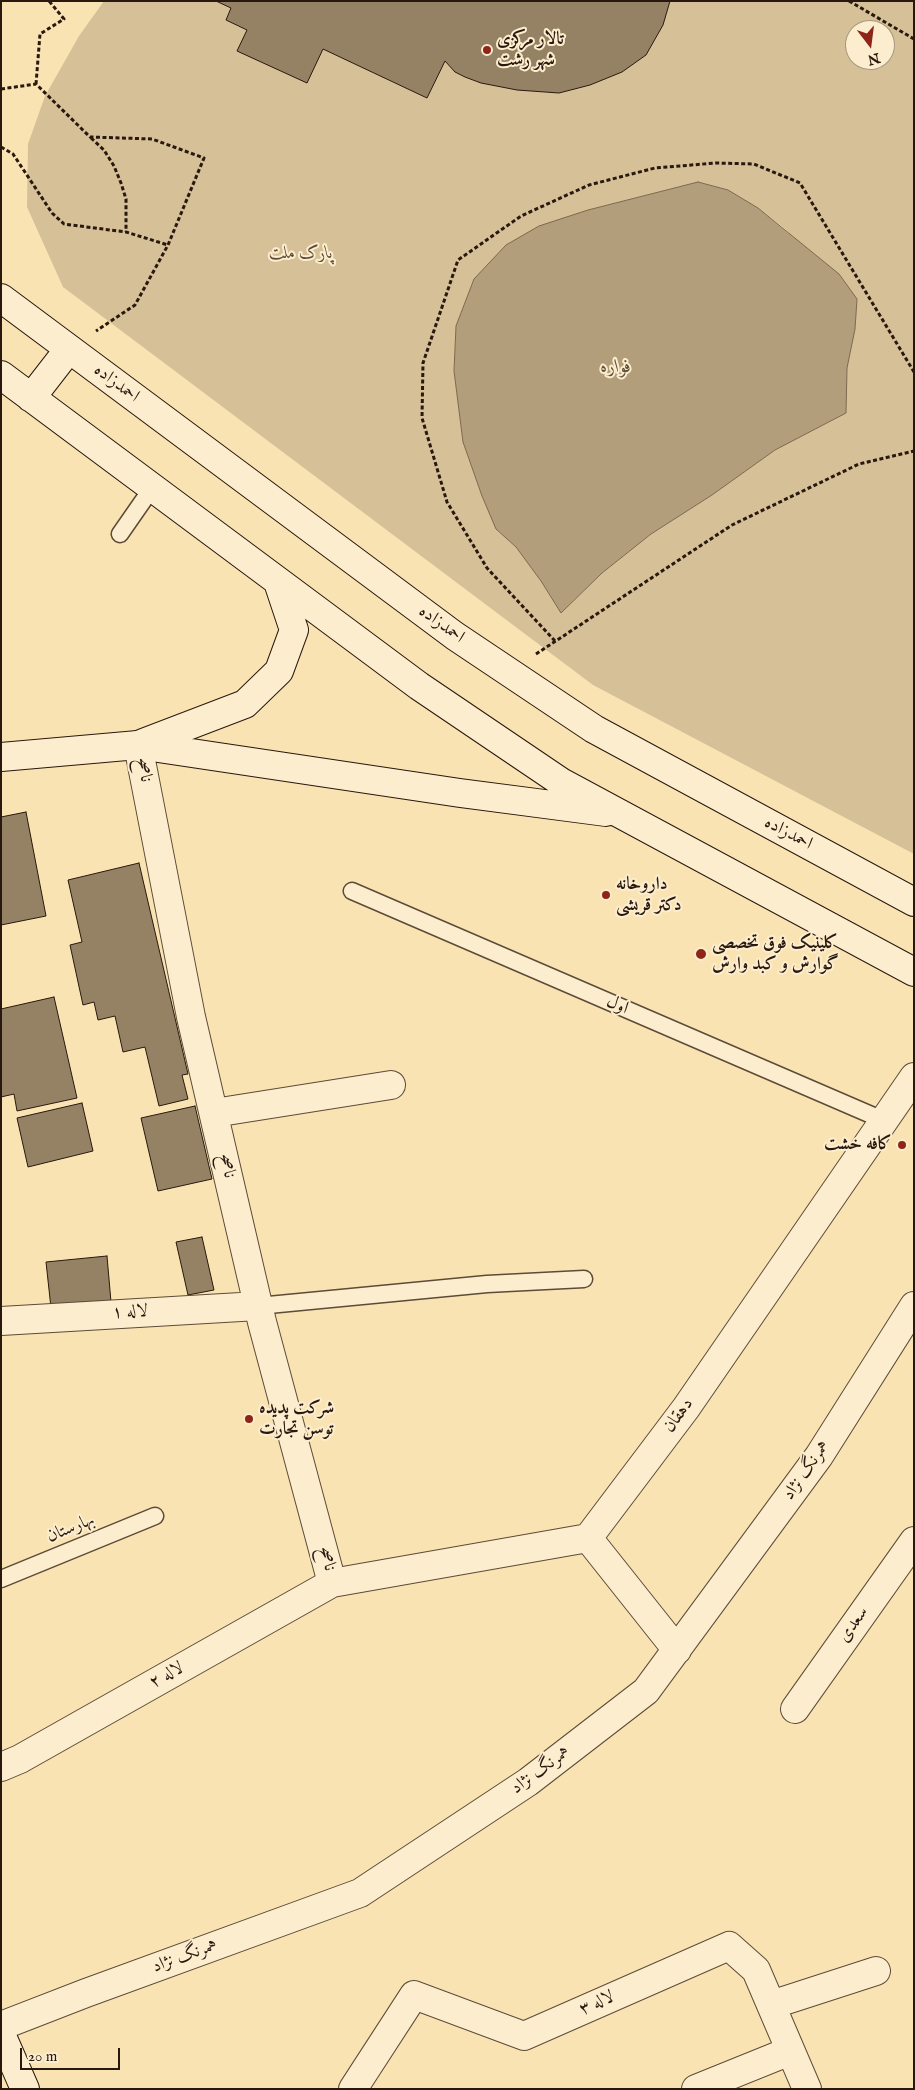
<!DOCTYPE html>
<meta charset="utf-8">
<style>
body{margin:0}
#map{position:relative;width:915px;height:2090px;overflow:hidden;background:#fae3b3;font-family:"IM FELL English",serif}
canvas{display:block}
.frame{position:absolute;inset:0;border:2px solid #28180e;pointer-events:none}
.north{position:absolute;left:845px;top:20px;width:50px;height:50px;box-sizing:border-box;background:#fcedce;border:1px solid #a79881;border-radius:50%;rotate:165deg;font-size:14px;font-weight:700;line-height:20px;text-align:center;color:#28180e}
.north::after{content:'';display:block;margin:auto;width:18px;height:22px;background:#8f2418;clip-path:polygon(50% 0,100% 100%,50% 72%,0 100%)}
.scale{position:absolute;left:20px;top:2048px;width:100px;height:22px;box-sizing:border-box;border:2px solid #28180e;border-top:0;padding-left:6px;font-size:15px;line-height:18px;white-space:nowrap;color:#28180e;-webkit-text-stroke:4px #fcedce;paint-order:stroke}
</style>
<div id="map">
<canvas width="915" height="2090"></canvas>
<div class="frame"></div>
<div class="north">N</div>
<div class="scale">20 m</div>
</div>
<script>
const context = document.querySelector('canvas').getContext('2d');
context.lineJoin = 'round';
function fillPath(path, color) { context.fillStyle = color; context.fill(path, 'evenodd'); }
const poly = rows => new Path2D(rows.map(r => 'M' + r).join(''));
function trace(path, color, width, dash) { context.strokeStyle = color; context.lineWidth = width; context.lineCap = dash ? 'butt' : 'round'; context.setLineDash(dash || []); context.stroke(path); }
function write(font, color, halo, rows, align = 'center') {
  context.font = font + ' "IM FELL English",Amiri,serif'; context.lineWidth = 4; context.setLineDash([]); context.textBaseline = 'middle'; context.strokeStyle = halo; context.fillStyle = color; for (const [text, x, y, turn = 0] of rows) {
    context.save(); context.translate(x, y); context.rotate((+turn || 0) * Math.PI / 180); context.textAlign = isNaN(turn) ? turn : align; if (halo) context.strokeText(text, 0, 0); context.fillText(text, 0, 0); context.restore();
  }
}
const green = poly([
 [104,1,216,1,231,8,226,20,247,30,323,49,427,98,445,61,455,72,465,77,481,83,517,90,559,93,590,85,622,72,646,55,663,25,670,1,914,1,914,854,593,685,63,287,27,207,28,144,45,96,79,36],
 [855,30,885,30,885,60,855,60],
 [698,182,728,190,758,208,784,228,857,299,855,329,847,368,846,413,775,450,712,495,651,534,602,573,561,613,541,581,516,547,496,529,482,496,463,442,454,371,456,326,474,279,588,210]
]);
const water = poly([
 [698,182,728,190,758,208,839,274,857,299,855,329,847,368,846,413,775,450,712,495,651,534,602,573,561,613,541,581,516,547,496,529,482,496,463,442,454,371,456,326,474,279,506,245,539,226,588,210,698,182]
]);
const building = poly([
 [216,1,670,1,663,25,646,55,622,72,590,85,559,93,517,90,481,83,465,77,455,72,445,61,427,98,323,49,307,83,237,51,247,30,226,20,231,8,216,1],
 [26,812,46,916,1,925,1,817,26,812],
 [139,863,188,1074,182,1075,188,1099,159,1106,145,1047,123,1052,115,1016,98,1020,94,1002,83,1005,70,945,82,942,68,880,139,863],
 [54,997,77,1098,17,1111,14,1094,1,1097,1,1009,54,997],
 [82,1103,93,1151,28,1167,17,1118,82,1103],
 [195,1106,212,1179,158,1191,141,1118,195,1106],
 [202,1237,214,1290,188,1295,176,1242,202,1237],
 [107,1256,111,1302,51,1308,46,1262,107,1256]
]);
const path = poly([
 [849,1,914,39],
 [36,84,40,34,64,19,49,1],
 [1,89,36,84,90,137,152,139,204,158,168,245,135,305,96,331],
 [91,138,104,150,114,166,121,183,126,199,126,232],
 [1,147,13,154,52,213,64,224,126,232,168,245],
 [555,641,487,568,447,502,422,418,423,363,458,260,521,216,589,185,655,168,716,163,754,164,800,183,914,372],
 [536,654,732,525,859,464,914,451]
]);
const lane = poly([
 [120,534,152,488],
 [352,891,883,1120],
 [258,1306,487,1284,584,1279],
 [1,1579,155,1516]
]);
const street = poly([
 [138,745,191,1017,262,1322,332,1583],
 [214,1113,391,1085],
 [1,1321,258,1306],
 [588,1538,677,1650],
 [795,1709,914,1541],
 [1,1767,20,1759,332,1583,588,1538,686,1408,914,1077],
 [771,2005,876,1971],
 [1,2026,86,1993,360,1893,528,1782,646,1691,819,1456,914,1306],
 [353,2089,414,1995,524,2036,729,1946,756,1970,807,2089],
 [696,2089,790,2051]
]);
const secondary = poly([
 [1,298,455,636,594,729,914,902],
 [1,375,419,686,561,782,914,972],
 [31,398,69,349],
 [143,743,245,704,279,671,294,630,278,582],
 [1,757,138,745,460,793,606,812],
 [1,2034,25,2089]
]);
const markers = [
 [487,50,5,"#8f2418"],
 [606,895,5,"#8f2418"],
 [701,954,6,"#8f2418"],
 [902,1145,5,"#8f2418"],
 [249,1419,5,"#8f2418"]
];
const poiNames = [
 ["تالار مرکزی",497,40],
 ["شهر رشت",497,61],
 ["داروخانه",616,885],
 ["دکتر قریشی",616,906],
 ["کلینیک فوق تخصصی",712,944],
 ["گوارش و کبد وارش",712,965],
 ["کافه خشت",892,1145,"right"],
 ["شرکت پدیده",259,1409],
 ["توسن تجارت",259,1430]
];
const parkNames = [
 ["پارک ملت",301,254]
];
const streetNames = [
 ["احمدزاده",116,384,37],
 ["احمدزاده",441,625,36],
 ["ناصح",143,770,79],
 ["احمدزاده",788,834,28],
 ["اول",617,1006,23],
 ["ناصح",226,1166,77],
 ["لاله ۱",130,1313,-3],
 ["دهقان",679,1416,-54],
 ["همرنگ نژاد",807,1471,-55],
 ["بهارستان",71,1529,-22],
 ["ناصح",326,1559,75],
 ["سعدی",854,1625,-55],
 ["لاله ۲",167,1676,-29],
 ["همرنگ نژاد",541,1771,-36],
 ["همرنگ نژاد",185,1957,-20],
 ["لاله ۳",597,2004,-24]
];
const waterNames = [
 ["فواره",616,368]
];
fillPath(green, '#d6c097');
fillPath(water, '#b39e7b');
trace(water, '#7b684f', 1);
fillPath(building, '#958264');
trace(building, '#28180e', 1);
trace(lane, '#5c4b37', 19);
trace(street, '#5c4b37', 30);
trace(secondary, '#28180e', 30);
trace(path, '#28180e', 3, [4, 2.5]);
trace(lane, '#fcedce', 16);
trace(street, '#fcedce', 28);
trace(secondary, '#fcedce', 28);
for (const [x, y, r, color] of markers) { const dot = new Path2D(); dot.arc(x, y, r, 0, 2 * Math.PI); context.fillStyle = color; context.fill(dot); trace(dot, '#fcedce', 2); }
write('bold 18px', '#28180e', '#fcedce', poiNames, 'left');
write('italic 18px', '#5c4a37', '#fcedce', parkNames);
write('18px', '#28180e', '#fcedce', streetNames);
write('italic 19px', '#604e3a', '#fcedce', waterNames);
</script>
